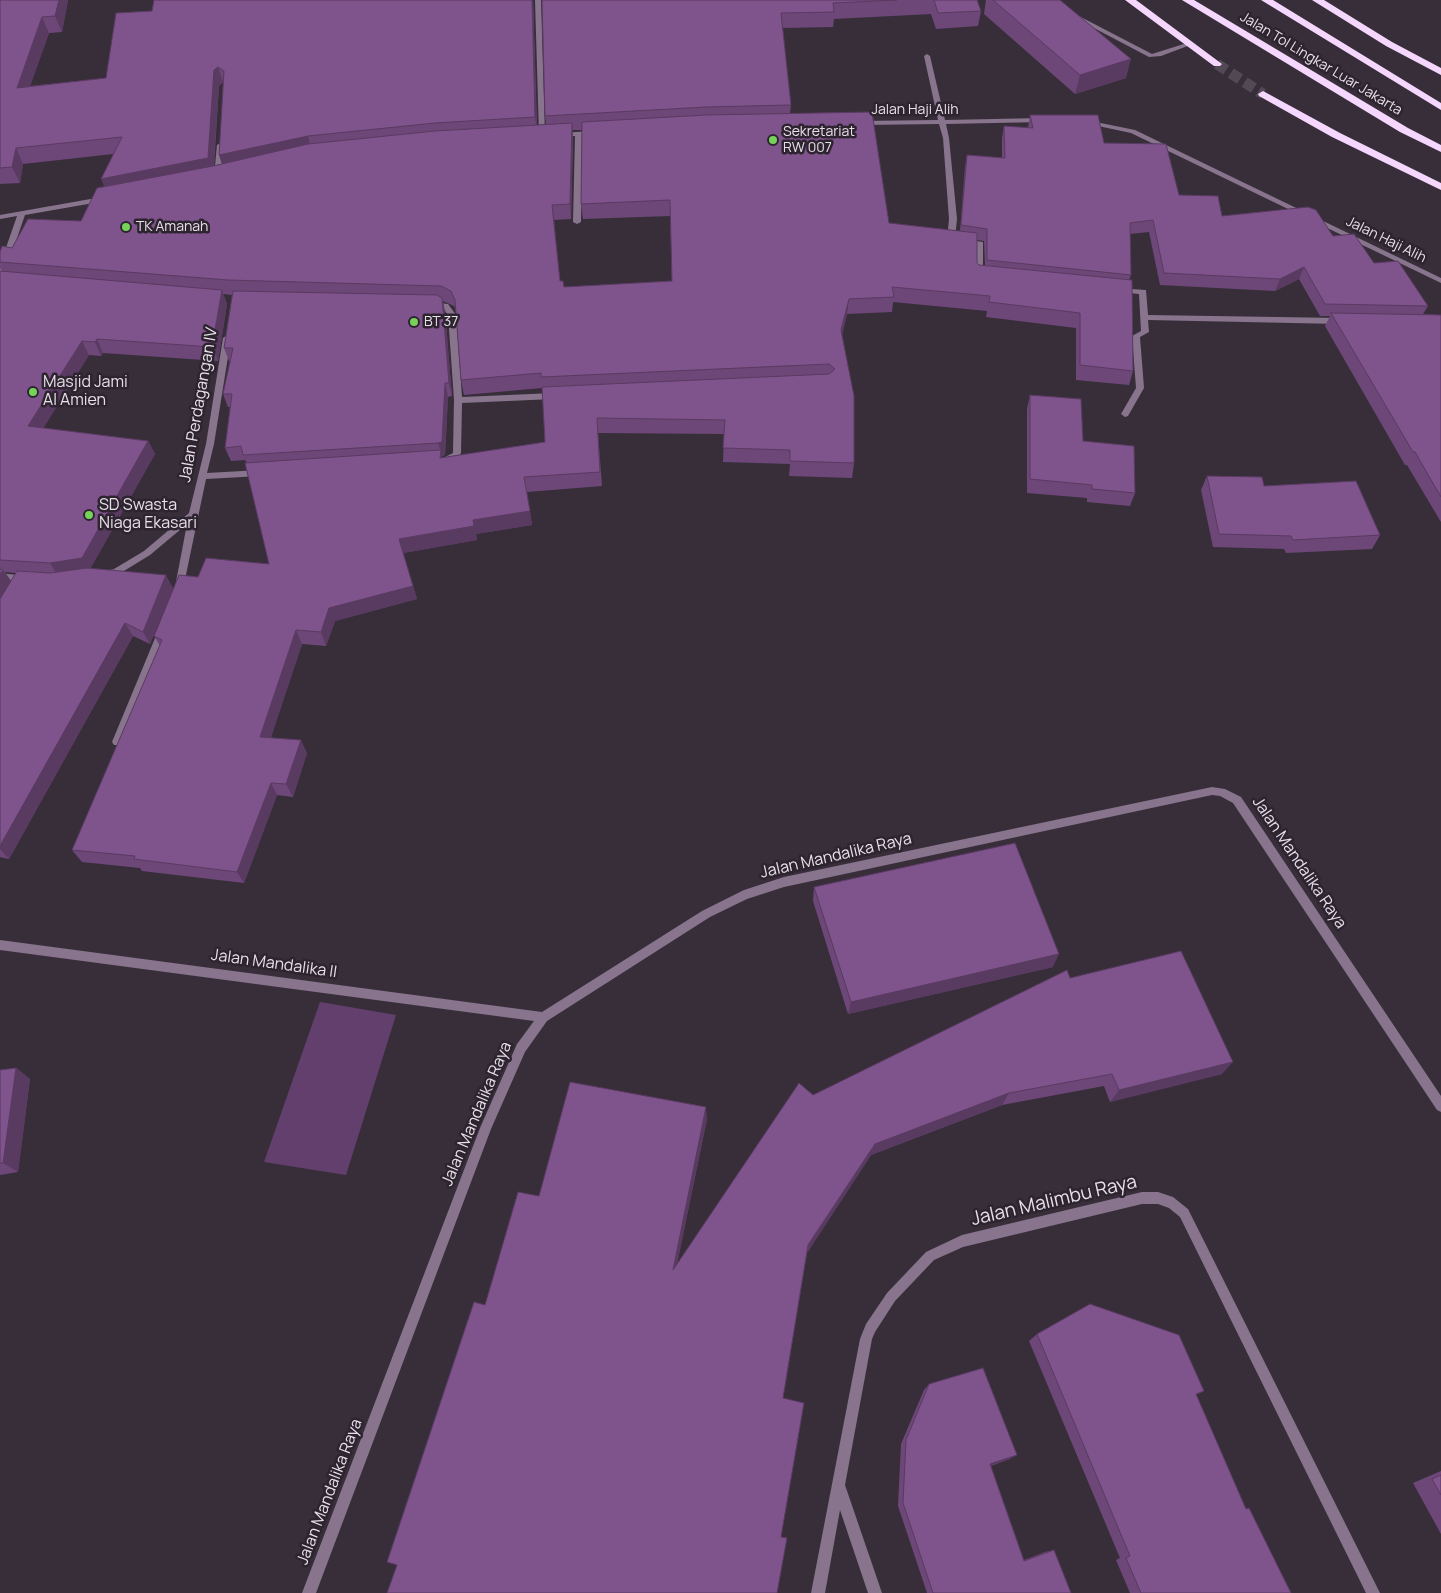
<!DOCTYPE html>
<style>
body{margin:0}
canvas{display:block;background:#372e3a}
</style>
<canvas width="1441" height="1593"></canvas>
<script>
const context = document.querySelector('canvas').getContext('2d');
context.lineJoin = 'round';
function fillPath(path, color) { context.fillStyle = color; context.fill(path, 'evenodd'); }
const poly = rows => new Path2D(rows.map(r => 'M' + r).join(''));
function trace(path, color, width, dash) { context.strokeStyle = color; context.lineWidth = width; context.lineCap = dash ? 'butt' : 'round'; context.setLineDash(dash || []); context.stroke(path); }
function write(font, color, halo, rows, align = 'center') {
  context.font = font + ' Manrope,sans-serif'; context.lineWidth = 5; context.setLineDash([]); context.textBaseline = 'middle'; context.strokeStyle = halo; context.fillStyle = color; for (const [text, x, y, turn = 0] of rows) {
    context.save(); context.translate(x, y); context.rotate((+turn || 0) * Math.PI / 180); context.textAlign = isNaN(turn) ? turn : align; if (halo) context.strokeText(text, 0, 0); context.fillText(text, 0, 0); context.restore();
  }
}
const green = poly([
 [320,1002,396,1015,346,1175,264,1162]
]);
const motorwayTunnel = poly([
 [1217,64,1263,94]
]);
const service = poly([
 [1075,14,1152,54,1190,42,1193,44,1161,56,1149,57,1073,17,1072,16,1075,14]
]);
const minor = poly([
 [535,0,541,0,545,135,542,137,539,135,535,0],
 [927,54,930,56,945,120,1042,118,1045,120,1042,122,946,124,949,138,957,219,955,238,983,242,983,274,986,276,982,278,975,276,976,246,951,242,947,240,949,219,943,138,939,124,861,125,858,123,861,121,938,120,924,56,927,54],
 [1086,120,1135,130,1441,278,1441,283,1131,133,1084,123,1084,121,1086,120],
 [594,131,597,133,596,134,582,136,581,222,577,224,573,222,575,136,559,137,556,135,559,133,594,131],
 [220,143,223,145,222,177,218,179,214,177,217,145,220,143],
 [102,197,106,199,105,201,25,215,4,276,0,278,0,265,17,216,0,219,0,215,102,197],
 [1116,288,1146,290,1148,315,1340,318,1344,321,1340,324,1148,320,1149,332,1140,337,1144,388,1128,416,1125,417,1121,414,1136,388,1132,336,1141,331,1139,294,1119,292,1115,290,1116,288],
 [430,302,448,304,456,315,462,397,554,393,558,396,554,399,462,403,461,453,457,459,444,464,441,463,441,459,453,453,454,400,448,315,443,308,427,307,426,305,430,302],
 [227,335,231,338,214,444,207,473,260,470,264,473,260,476,206,479,183,589,177,589,175,587,187,524,150,555,119,574,104,577,101,576,100,574,101,572,114,569,144,551,189,513,206,444,223,338,227,335],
 [0,573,25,576,29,579,25,582,0,579,0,573],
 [163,627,168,631,122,742,120,745,114,745,112,742,158,631,163,627],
 [1212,787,1225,789,1241,797,1441,1096,1441,1112,1437,1110,1233,803,1220,796,1212,795,784,887,747,899,710,917,547,1021,525,1052,491,1129,316,1593,302,1593,480,1128,517,1044,534,1021,0,950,0,940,542,1012,702,911,744,890,784,877,1212,787],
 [1142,1192,1158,1192,1173,1197,1188,1209,1380,1593,1366,1593,1180,1217,1169,1208,1158,1204,1142,1204,963,1247,934,1260,895,1301,875,1332,872,1339,845,1485,882,1593,868,1593,840,1510,825,1593,811,1593,860,1339,866,1324,887,1293,926,1252,962,1235,1142,1192]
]);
const motorway = poly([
 [1125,0,1136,0,1222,64,1220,66,1214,66,1125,0],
 [1182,0,1194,0,1408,128,1441,145,1441,152,1400,132,1182,0],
 [1261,0,1273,0,1441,103,1441,110,1261,0],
 [1312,0,1324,0,1392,42,1441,68,1441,75,1386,46,1312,0],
 [1263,91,1340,133,1441,183,1441,190,1332,137,1259,96,1258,94,1263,91]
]);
const wall = poly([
 [0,0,68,0,62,32,49,33,30,86,106,78,152,11,154,0,533,0,537,125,546,124,545,116,542,0,977,0,981,11,978,26,936,29,931,14,834,19,833,27,782,28,791,105,790,113,889,223,960,231,965,167,967,155,1002,158,1002,138,1004,126,1028,128,1030,115,1104,143,1179,195,1222,216,1333,236,1374,263,1428,306,1423,314,1441,315,1441,522,1407,465,1405,465,1325,326,1330,316,1320,316,1299,279,1275,291,1160,285,1149,232,1130,234,1131,275,1129,280,1133,371,1129,385,1076,380,1076,328,986,317,987,311,893,302,892,312,847,314,842,335,854,463,852,478,789,476,790,464,723,462,724,434,598,433,602,486,527,492,532,525,476,534,477,540,403,553,417,599,335,621,326,646,302,644,271,737,307,753,293,797,277,795,244,883,142,871,140,868,82,862,72,850,160,646,154,636,198,577,269,564,247,463,245,460,231,461,225,448,230,407,228,407,223,394,230,361,229,361,224,348,232,295,223,294,227,304,218,361,103,353,101,356,89,355,43,428,148,441,155,454,90,569,173,588,150,644,133,636,9,859,0,857,0,271,2,271,0,268,0,252,12,248,81,221,105,187,113,154,23,164,20,183,0,184],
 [223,82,222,164,214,166,219,86],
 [572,130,582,130,581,204,583,219,670,216,672,281,564,287,560,281,554,220,571,219,573,138],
 [977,240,984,241,985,265,979,265,977,263],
 [443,301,454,306,456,310,461,380,464,395,542,388,545,442,442,458,442,456,445,455,448,397,452,396,445,312],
 [5,572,16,573,11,581],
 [986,0,1060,0,1126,78,1075,94,984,14],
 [1030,395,1083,441,1135,493,1130,506,1087,502,1087,498,1027,493,1027,409],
 [1207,476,1264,486,1380,535,1372,549,1286,553,1284,549,1213,547,1201,490],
 [814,887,1053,967,848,1014,813,901],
 [1070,978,1222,1074,1110,1102,1104,1086,1002,1105,871,1155,807,1253,783,1398,781,1537,777,1593,485,1305,539,1196,707,1119,677,1264,813,1095],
 [16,1068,30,1079,18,1172,0,1175,0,1070],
 [1037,1334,1204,1391,1196,1395,1246,1509,1249,1508,1291,1593,1130,1593,1116,1560,1120,1558,1029,1341],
 [929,1384,1010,1459,991,1466,1024,1560,1045,1552,1054,1550,1071,1593,927,1593,898,1506,901,1444,924,1390],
 [1441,1471,1441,1534,1413,1483]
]);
const shadedWall = poly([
 [59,0,68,0,62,32,55,16],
 [532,0,533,0,537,132,535,117],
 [42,17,49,33,24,103,17,88],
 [1131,59,1126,78,1075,94,1080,75],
 [218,67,223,82,219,86,213,173,108,195,101,179],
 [572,123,573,138,571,219,570,204],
 [308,136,312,151,224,171,219,155],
 [16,148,23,164,20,183,12,167],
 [1304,267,1299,279,1275,291,1280,279],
 [222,290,227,304,218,361,212,347],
 [442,298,445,312,452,396,449,383],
 [849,299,847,314,840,345,841,330],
 [97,339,103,353,101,356,95,342],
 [82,341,89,355,36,440,28,426],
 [445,383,448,397,445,455,442,456,444,465,440,458,441,452,438,443],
 [148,441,155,454,89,571,58,576,50,563],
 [530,511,532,525,476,534,477,540,403,553,399,539,473,520],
 [3,570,12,582,0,603,0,575],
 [166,575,173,588,172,590,150,644,143,632],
 [413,586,417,599,335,621,326,646,321,632,329,608],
 [125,623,133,636,9,859,0,849,0,846],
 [296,630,302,644,267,749,260,737],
 [301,740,307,753,293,797,286,784],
 [271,783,277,795,244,883,237,872],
 [1059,954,1053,967,848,1014,851,1002],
 [1233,1062,1222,1074,1110,1102,1119,1090],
 [16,1068,30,1079,18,1172,3,1163],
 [1009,1093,1002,1105,871,1155,806,1254,808,1245,875,1144],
 [706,1107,707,1119,674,1279,673,1270],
 [1017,1455,1010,1459,983,1468,990,1464]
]);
const building = poly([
 [0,0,59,0,55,16,42,17,17,88,106,78,116,13,152,11,154,0,532,0,535,117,435,123,308,136,219,155,224,71,218,67,214,70,208,158,101,179,122,137,16,148,12,167,0,168,0,0],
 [542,0,897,0,833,3,834,12,781,13,791,105,706,107,545,116,542,0],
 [934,0,977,0,981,11,938,13,934,0],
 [993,0,1060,0,1131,59,1080,75,993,0],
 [872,112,889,223,977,233,977,263,979,265,1132,280,1133,371,1080,365,1080,313,989,302,990,296,892,287,894,297,849,299,841,330,854,396,854,463,790,461,790,450,723,448,725,420,597,418,600,472,524,477,530,511,473,520,474,526,399,539,413,586,329,608,321,632,296,630,260,737,301,740,286,784,271,783,237,872,134,859,135,856,72,850,162,640,154,636,179,575,198,577,206,558,269,564,245,463,441,450,440,458,545,442,542,387,829,374,835,369,829,364,541,377,541,373,461,380,455,300,451,291,441,286,228,280,0,262,0,252,2,246,12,248,28,219,81,221,97,188,213,166,308,144,435,131,572,123,570,204,552,205,560,281,563,281,564,287,672,281,670,200,581,204,582,122,706,115,872,112],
 [1030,115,1098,115,1104,143,1166,144,1179,195,1218,196,1222,216,1308,207,1316,210,1333,236,1354,234,1374,263,1398,261,1428,306,1325,304,1304,267,1280,279,1164,273,1153,220,1130,223,1131,275,987,260,987,229,961,225,967,155,1005,158,1004,126,1033,128,1030,115],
 [0,271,222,290,212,347,97,339,95,342,82,341,28,426,148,441,82,558,50,563,0,560,0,271],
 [233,291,437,295,442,298,449,383,445,383,442,442,438,443,243,455,241,446,225,448,232,394,223,394,233,348,224,348,233,291],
 [1331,313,1441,315,1441,497,1415,452,1413,452,1331,313],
 [1030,395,1081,399,1083,441,1134,446,1135,493,1092,489,1092,485,1030,479,1030,395],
 [1207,476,1262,477,1264,486,1356,481,1380,535,1293,540,1291,536,1219,534,1207,476],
 [87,568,166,575,143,632,125,623,0,846,0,599,17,571,50,573,87,568],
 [0,569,3,570,0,575,0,569],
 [1015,843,1059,954,851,1002,814,887,1015,843],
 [1181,951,1233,1062,1119,1090,1112,1074,1009,1093,875,1144,808,1245,783,1398,804,1403,781,1537,787,1538,777,1593,387,1593,397,1565,387,1562,474,1302,485,1305,518,1192,539,1196,570,1082,706,1107,673,1270,799,1083,813,1095,1067,970,1070,978,1181,951],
 [16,1068,3,1163,0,1163,0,1070,16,1068],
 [1090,1304,1179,1335,1204,1391,1196,1394,1246,1509,1249,1508,1291,1593,1141,1593,1126,1558,1130,1556,1037,1334,1090,1304],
 [983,1368,1017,1455,990,1464,1024,1561,1054,1550,1071,1593,933,1593,903,1503,906,1440,929,1384,983,1368],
 [1441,1475,1441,1495,1432,1479,1441,1475]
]);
const markers = [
 [773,140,5,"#77d259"],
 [126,227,5,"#77d259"],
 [414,322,5,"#77d259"],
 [33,392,5,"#77d259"],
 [89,515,5,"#77d259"]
];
const farStreetnames = [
 ["Jalan Tol Lingkar Luar Jakarta",1321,64,31],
 ["Jalan Haji Alih",915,110],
 ["Jalan Haji Alih",1386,240,26]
];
const farPoinames = [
 ["Sekretariat",783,132],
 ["RW 007",783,148],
 ["TK Amanah",136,227],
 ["BT 37",424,322]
];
const poiNames = [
 ["Masjid Jami",43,383],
 ["Al Amien",43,401],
 ["SD Swasta",99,506],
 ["Niaga Ekasari",99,524]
];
const streetNames = [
 ["Jalan Perdagangan IV",199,405,-80],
 ["Jalan Mandalika Raya",836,856,-13],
 ["Jalan Mandalika Raya",1299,863,56],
 ["Jalan Mandalika II",274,964,8],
 ["Jalan Mandalika Raya",477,1114,-67],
 ["Jalan Mandalika Raya",330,1492,-69]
];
const nearStreetnames = [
 ["Jalan Malimbu Raya",1054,1201,-13]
];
fillPath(green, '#633f6d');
trace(motorwayTunnel, '#514954', 11, [11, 5.5]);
fillPath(service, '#88748d');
fillPath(minor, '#88748d');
fillPath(motorway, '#f5d7fd');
fillPath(wall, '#6d4778');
fillPath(shadedWall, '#593a61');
fillPath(building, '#7f538b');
trace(building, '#593a61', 1);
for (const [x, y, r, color] of markers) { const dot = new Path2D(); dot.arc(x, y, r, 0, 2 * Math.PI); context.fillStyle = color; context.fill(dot); trace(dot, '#2d2430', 2); }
write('14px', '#e7e0e9', '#2d2430', farStreetnames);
write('14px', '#e7e0e9', '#2d2430', farPoinames, 'left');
write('16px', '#e7e0e9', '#2d2430', poiNames, 'left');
write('16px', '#e7e0e9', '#2d2430', streetNames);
write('19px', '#e7e0e9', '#2d2430', nearStreetnames);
</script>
